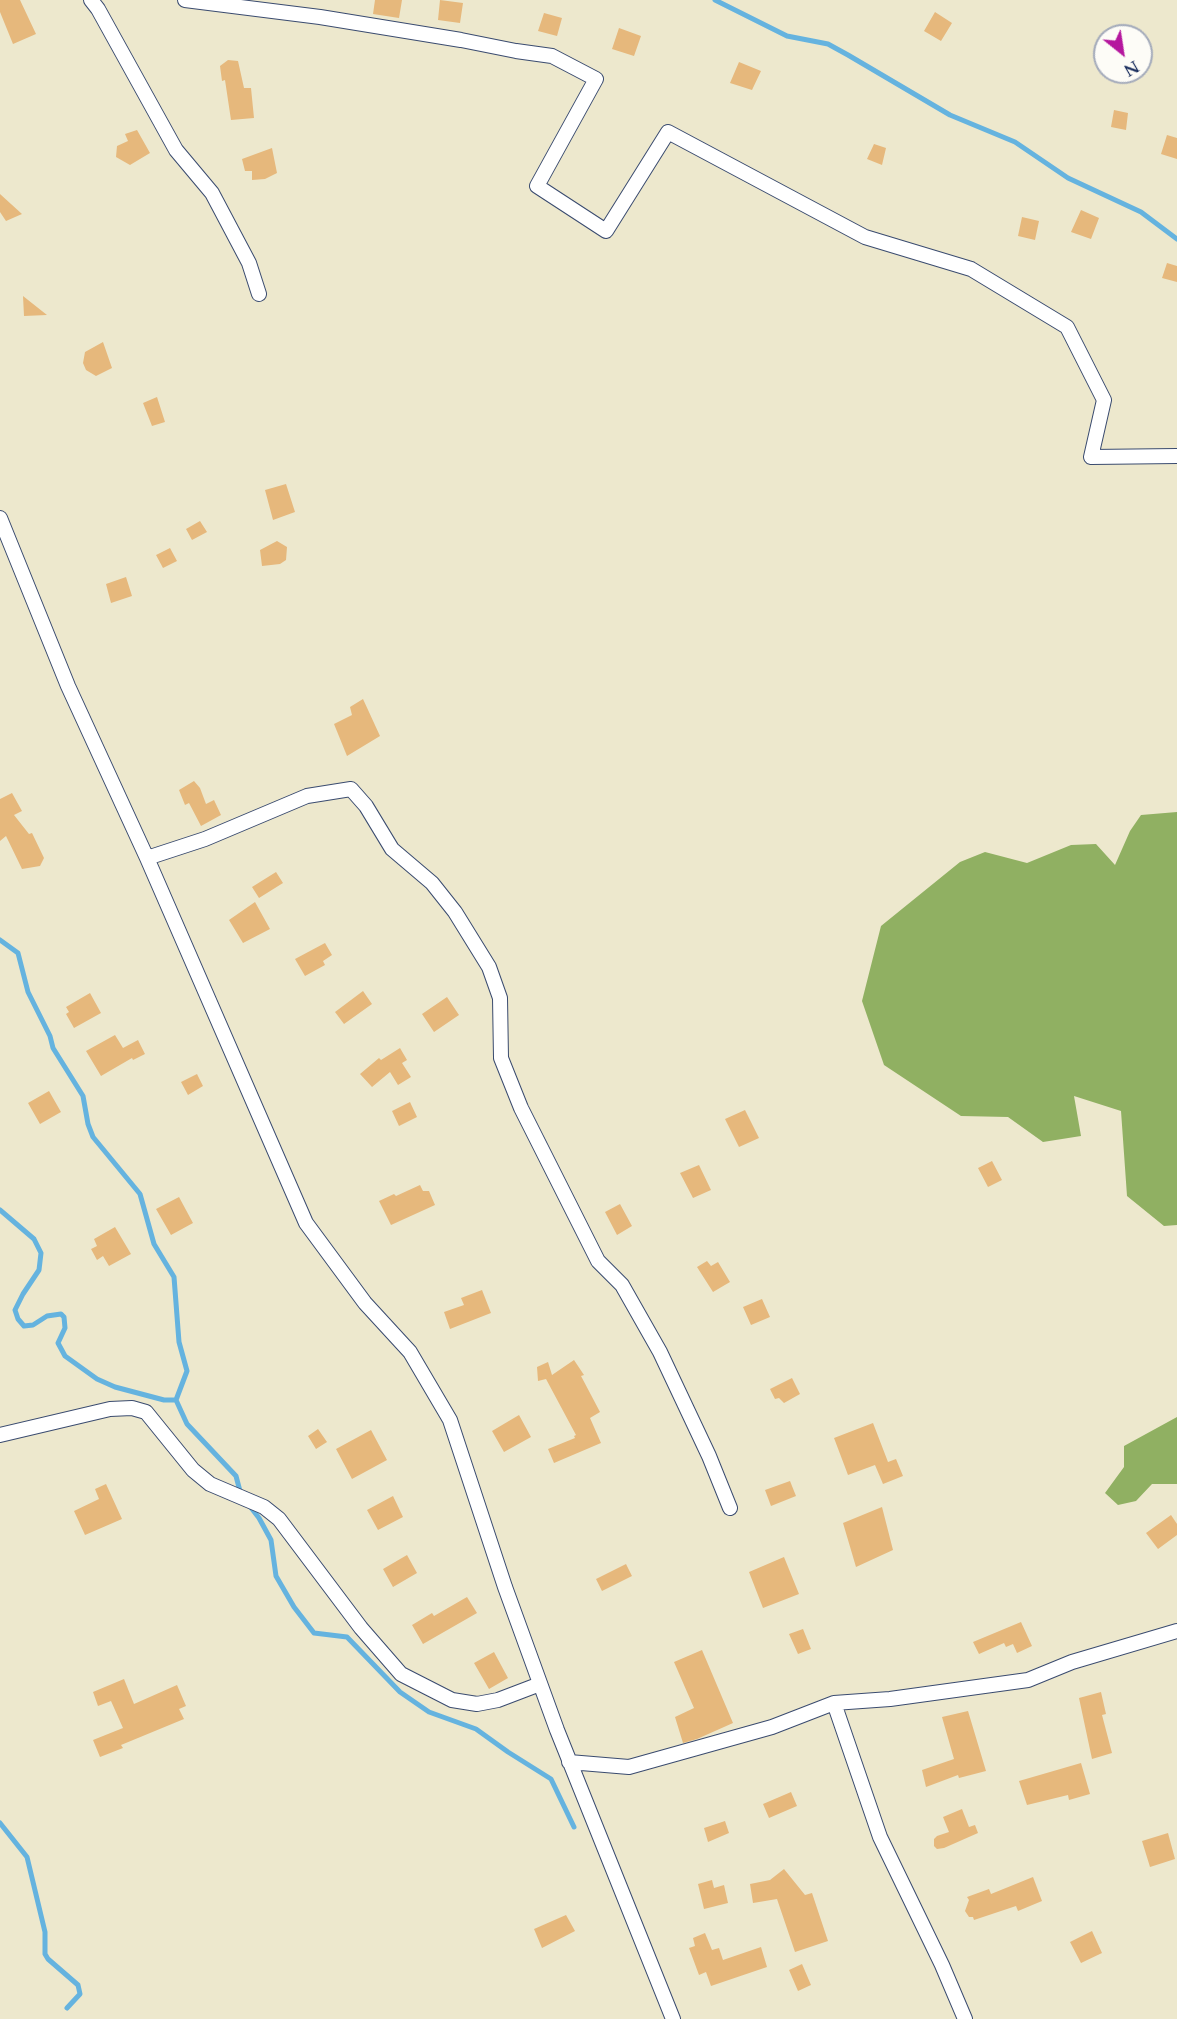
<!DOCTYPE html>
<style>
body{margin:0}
#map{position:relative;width:1177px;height:2019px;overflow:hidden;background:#ede8cd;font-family:Cardo,serif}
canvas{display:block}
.north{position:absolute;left:1093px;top:24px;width:60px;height:60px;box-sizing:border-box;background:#fdfcf7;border:2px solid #a3aaba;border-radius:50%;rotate:150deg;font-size:16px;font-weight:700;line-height:24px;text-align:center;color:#1b2f5e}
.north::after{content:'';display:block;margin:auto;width:21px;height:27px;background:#b5179e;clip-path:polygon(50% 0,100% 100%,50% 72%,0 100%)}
</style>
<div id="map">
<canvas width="1177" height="2019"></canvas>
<div class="north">N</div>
</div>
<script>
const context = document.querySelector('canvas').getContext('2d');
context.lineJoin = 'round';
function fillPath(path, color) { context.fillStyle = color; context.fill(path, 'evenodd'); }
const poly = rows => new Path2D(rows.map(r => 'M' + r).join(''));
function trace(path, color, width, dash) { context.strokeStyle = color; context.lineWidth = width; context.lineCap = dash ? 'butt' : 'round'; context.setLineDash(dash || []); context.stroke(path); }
const forest = poly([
 [1177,812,1177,1225,1164,1226,1127,1196,1121,1111,1074,1096,1081,1136,1043,1142,1008,1117,961,1116,884,1065,862,1001,881,926,960,862,985,852,1027,863,1071,845,1096,844,1115,865,1130,831,1141,815],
 [1177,1417,1177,1484,1152,1484,1136,1501,1118,1505,1105,1493,1124,1467,1124,1446]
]);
const stream = poly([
 [715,0,787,36,828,44,848,55,950,115,1015,142,1068,178,1141,212,1177,239],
 [0,940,18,953,28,992,50,1036,53,1048,83,1096,88,1124,93,1137,140,1194,154,1244,174,1277,179,1342,187,1371,176,1400],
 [0,1210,34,1239,41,1253,39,1270,23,1294,15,1310,18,1319,24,1326,33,1325,47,1316,61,1314,64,1317,65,1328,58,1343,65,1356,97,1379,115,1387,164,1400,176,1400,187,1424,236,1476,241,1495],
 [249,1505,259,1518,271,1540,276,1576,294,1607,314,1633,347,1637,400,1692,429,1712,476,1729,508,1752,551,1779,574,1827],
 [0,1823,27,1857,45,1932,45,1954,48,1959,78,1985,80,1994,67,2008]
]);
const building = poly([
 [0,0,20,0,36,34,13,44,0,12],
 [375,0,402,0,399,18,373,14],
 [440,0,463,3,460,23,438,20],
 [935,12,952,23,941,41,924,31],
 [544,13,562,18,557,36,538,31],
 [619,28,641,36,634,56,612,49],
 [228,60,238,61,244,88,251,88,254,118,231,120,225,80,222,81,220,66],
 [739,62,761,71,752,90,730,83],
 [1114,110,1128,113,1126,130,1111,127],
 [137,130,150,153,130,165,116,157,117,146,128,141,125,134],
 [1167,135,1177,138,1177,159,1161,154],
 [874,144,886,148,882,165,867,159],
 [272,148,277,173,265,179,252,180,252,171,245,171,242,159],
 [0,194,22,214,6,221,0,212],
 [1081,210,1099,218,1091,239,1071,232],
 [1022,217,1039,221,1035,240,1018,236],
 [1167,263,1177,266,1177,282,1162,278],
 [23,296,47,315,24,316],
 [103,342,112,368,96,376,86,370,83,363,85,352],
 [157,397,165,422,152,426,143,403],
 [286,484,295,512,273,520,265,490],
 [200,521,207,532,192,540,186,529],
 [277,541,287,547,286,560,280,564,262,566,260,550],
 [170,548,177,561,163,568,156,555],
 [126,577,132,596,111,603,106,584],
 [363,699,380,736,347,756,334,724,352,715,350,707],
 [194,781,200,788,206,804,214,800,221,815,201,826,189,803,185,805,179,790],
 [12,793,22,811,14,815,29,834,32,833,44,858,40,866,22,869,6,836,0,841,0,799],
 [276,872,283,883,259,898,252,887],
 [255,902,270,929,243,943,229,920],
 [325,943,332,955,323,961,325,965,305,976,295,959],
 [363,991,372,1004,344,1024,335,1012],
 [90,993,101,1013,74,1028,66,1014,69,1012,66,1007],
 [447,997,459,1015,434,1032,422,1014],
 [115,1035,123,1048,138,1040,145,1054,133,1060,132,1058,101,1076,86,1051],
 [400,1048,407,1060,402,1063,411,1077,398,1085,390,1072,372,1087,360,1074,379,1058,381,1060],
 [197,1074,203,1086,188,1095,181,1082],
 [49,1091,61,1112,40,1124,28,1103],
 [410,1102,417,1117,399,1126,392,1111],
 [745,1110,759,1138,739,1147,725,1119],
 [992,1161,1002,1180,988,1187,978,1168],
 [699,1165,711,1190,693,1198,680,1173],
 [420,1185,423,1191,429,1191,435,1205,391,1225,379,1201,394,1194,396,1196],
 [179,1197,193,1223,171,1235,156,1209],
 [620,1204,632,1226,617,1235,605,1212],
 [115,1227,131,1254,109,1266,103,1256,97,1260,91,1249,97,1246,94,1239],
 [707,1261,711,1266,718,1262,730,1282,713,1292,697,1267],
 [482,1290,491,1313,450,1329,444,1312,464,1305,461,1298],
 [762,1299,770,1317,751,1325,743,1307],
 [574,1360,584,1375,581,1376,600,1412,590,1418,601,1443,554,1463,548,1449,575,1438,574,1436,576,1435,546,1379,538,1381,537,1367,548,1362,552,1375],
 [792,1378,800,1394,784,1403,779,1398,775,1399,770,1389],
 [519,1415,531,1437,504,1452,492,1431],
 [873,1423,888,1462,896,1459,903,1476,883,1484,875,1465,848,1475,834,1438],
 [318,1429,327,1442,316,1449,308,1436],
 [371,1430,387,1460,352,1479,336,1449],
 [790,1481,796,1496,771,1506,765,1490],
 [106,1484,122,1519,85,1535,74,1511,99,1499,95,1489],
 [393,1496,403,1517,378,1530,367,1510],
 [882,1507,893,1550,856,1567,843,1523],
 [1171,1515,1177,1524,1177,1535,1158,1549,1146,1533],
 [407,1555,417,1573,393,1587,383,1569],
 [784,1557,799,1594,763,1608,749,1572],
 [626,1564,632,1576,602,1591,596,1579],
 [467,1597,477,1613,423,1644,412,1625,432,1613,434,1616],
 [1021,1622,1032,1646,1017,1653,1013,1644,1006,1647,1004,1643,979,1654,973,1642],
 [803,1629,811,1649,798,1654,789,1634],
 [702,1650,733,1723,697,1739,683,1743,675,1717,694,1708,674,1662],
 [494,1652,508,1678,489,1689,474,1663],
 [124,1679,134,1704,177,1685,186,1706,179,1709,184,1719,121,1745,123,1748,100,1757,93,1740,123,1728,111,1701,98,1706,93,1692],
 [1101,1692,1106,1714,1102,1715,1112,1753,1092,1759,1079,1698],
 [968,1711,986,1771,959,1778,958,1775,926,1787,922,1770,954,1759,942,1717],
 [1081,1763,1090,1794,1069,1800,1068,1795,1027,1805,1019,1781],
 [791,1792,797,1806,769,1818,763,1804],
 [962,1809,969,1827,975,1825,978,1833,944,1848,937,1849,934,1846,934,1839,937,1836,949,1832,943,1817],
 [725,1821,729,1833,708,1842,704,1828],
 [1168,1833,1175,1859,1150,1867,1142,1841],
 [784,1869,805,1895,812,1893,828,1941,795,1952,777,1899,753,1903,750,1884,770,1880],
 [1033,1877,1042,1901,1018,1911,1016,1906,974,1920,973,1917,969,1917,965,1911,969,1900,967,1897,989,1889,991,1894],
 [712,1880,714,1888,724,1885,728,1903,704,1909,698,1884],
 [566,1915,575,1931,542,1948,534,1929],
 [1092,1931,1102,1953,1081,1963,1070,1942],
 [705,1933,712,1950,719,1948,723,1960,761,1947,767,1967,711,1986,706,1972,699,1975,689,1948,695,1946,693,1938],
 [802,1964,811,1985,798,1991,789,1970]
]);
const street = poly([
 [91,0,98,9,176,150,212,193,249,263,259,294],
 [185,0,320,17,461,40,516,51,552,56,596,79,537,186,606,231,668,132,865,237,971,269,1067,327,1104,400,1091,457,1177,456],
 [0,518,68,686,147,858,306,1223,365,1303,410,1352,450,1420,505,1587,557,1730,673,2019],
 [147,858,205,839,307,796,351,789,366,806,392,849,432,883,455,912,489,967,500,998,501,1058,521,1108,598,1261,622,1285,660,1352,709,1456,730,1508],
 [0,1435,110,1409,132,1408,146,1412,193,1470,210,1484,264,1507,279,1519,361,1628,401,1674,452,1700,477,1704,498,1700,540,1684],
 [834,1703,880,1837,942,1965,965,2019],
 [569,1762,629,1767,772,1727,834,1703,890,1699,1028,1680,1072,1662,1177,1631]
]);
fillPath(forest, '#90b062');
trace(stream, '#65b3df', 5);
fillPath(building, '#e6b87c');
trace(street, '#3a4b6f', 16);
trace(street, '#fff', 14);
</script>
